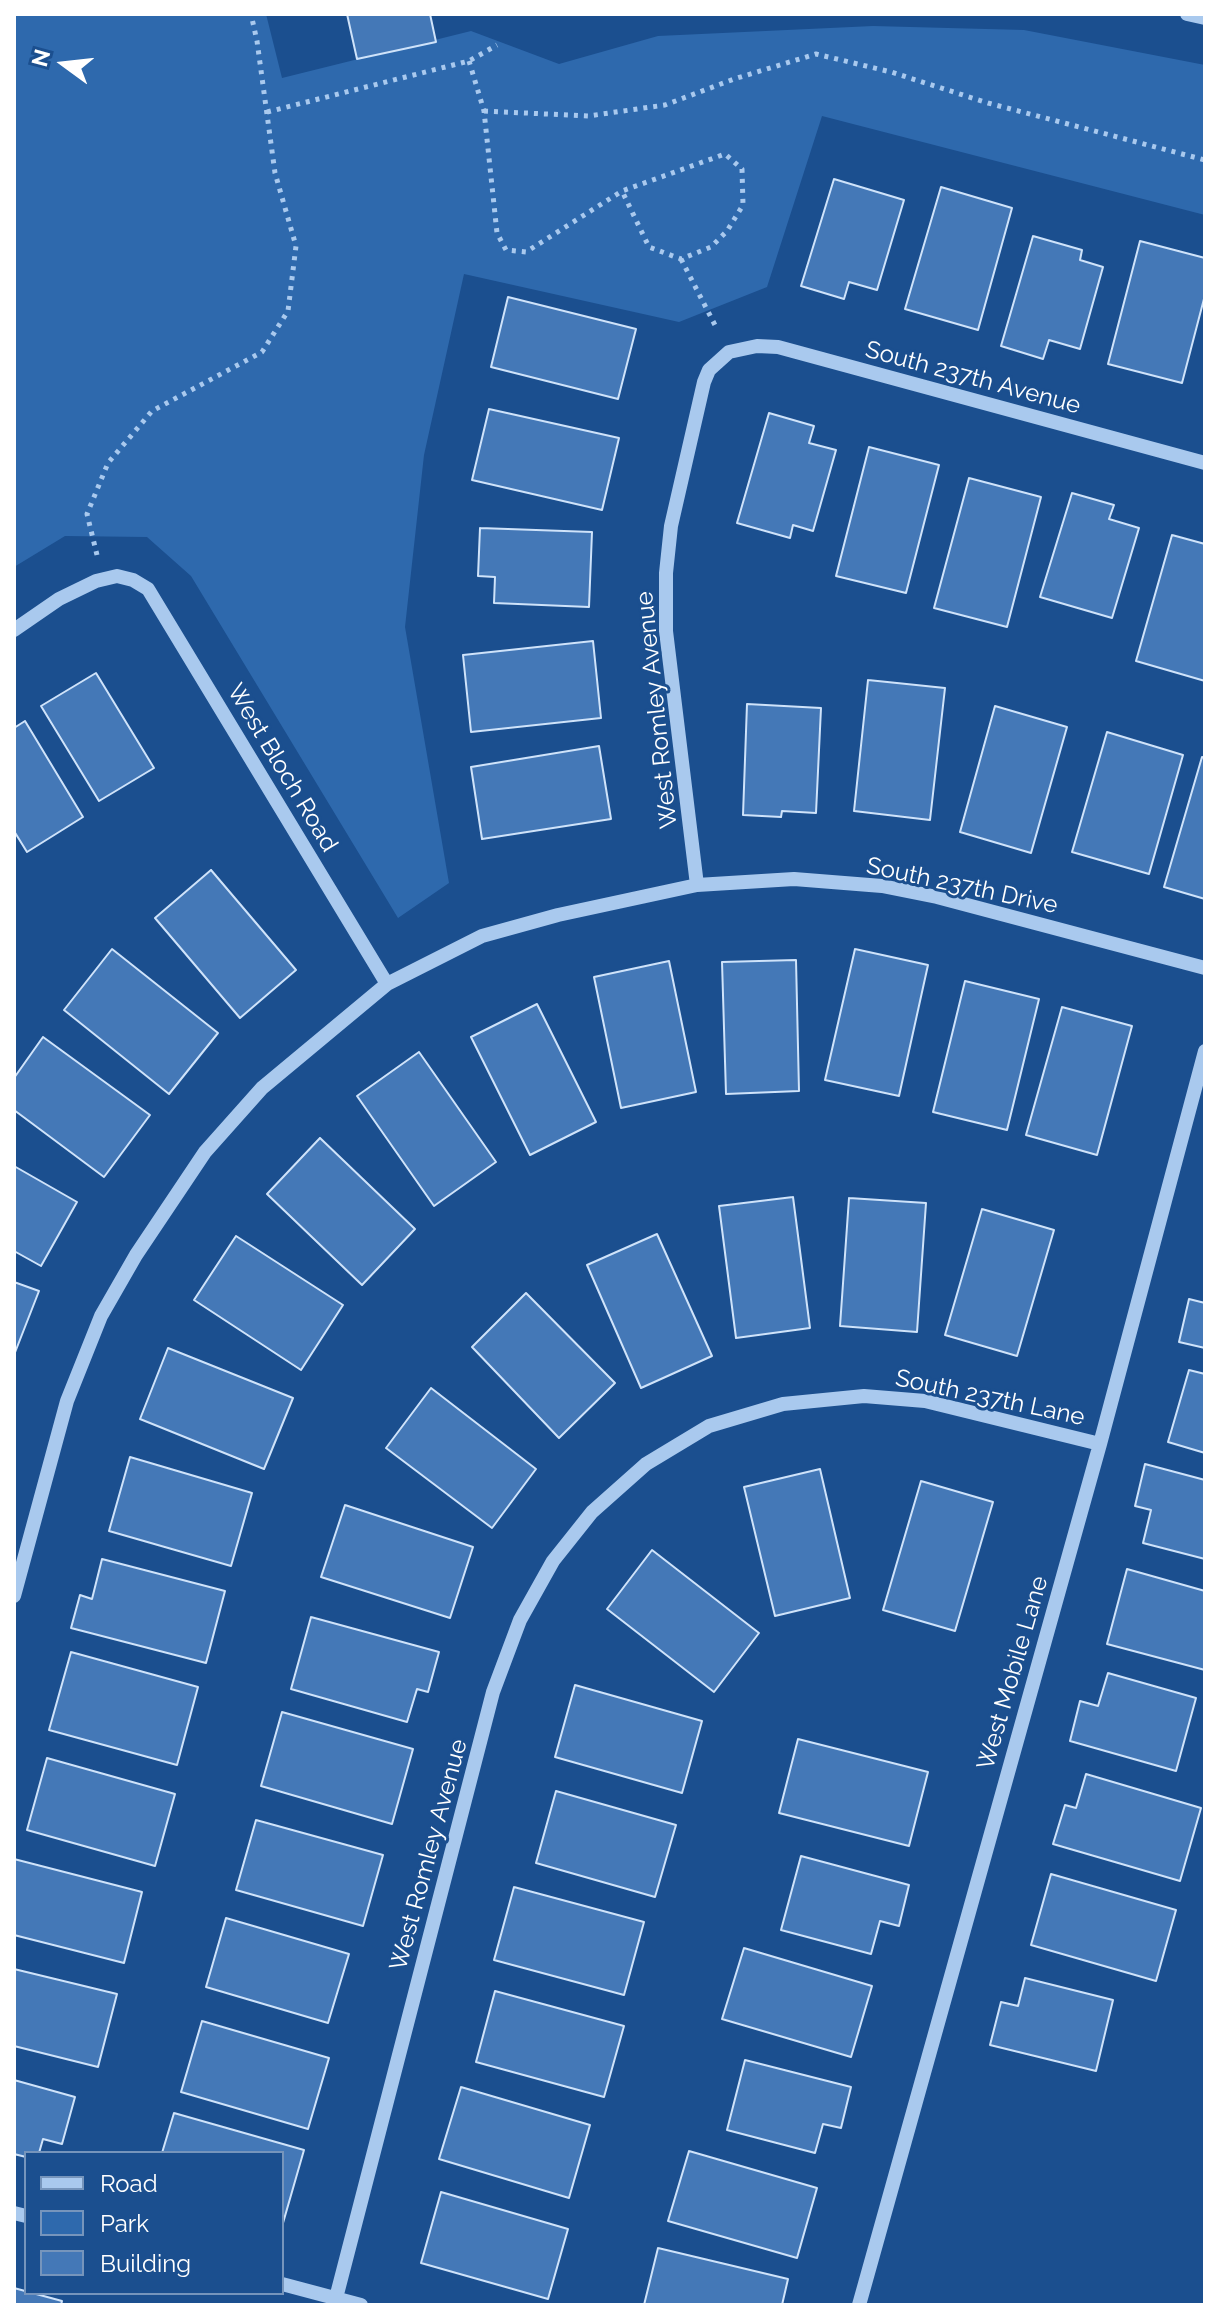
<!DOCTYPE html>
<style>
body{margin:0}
#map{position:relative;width:1219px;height:2319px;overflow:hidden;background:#1b4f8f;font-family:Raleway,sans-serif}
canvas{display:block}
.frame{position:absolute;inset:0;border:16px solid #fff;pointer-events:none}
.legend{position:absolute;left:24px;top:2151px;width:260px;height:144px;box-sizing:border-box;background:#1b4f8f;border:2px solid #7695bc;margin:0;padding:10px 14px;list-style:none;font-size:24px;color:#fff}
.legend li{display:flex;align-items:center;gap:16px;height:40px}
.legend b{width:40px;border:2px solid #7695bc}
.north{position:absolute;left:24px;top:24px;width:80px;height:80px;-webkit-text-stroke:6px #1b4f8f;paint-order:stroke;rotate:285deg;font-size:22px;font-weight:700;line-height:32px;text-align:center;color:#fff}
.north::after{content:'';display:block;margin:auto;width:28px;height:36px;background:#fff;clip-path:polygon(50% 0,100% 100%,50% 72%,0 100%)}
</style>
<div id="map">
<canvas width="1219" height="2319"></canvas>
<div class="frame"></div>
<ul class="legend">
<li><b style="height:10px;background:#a9c9ee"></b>Road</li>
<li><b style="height:22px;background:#2e69ad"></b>Park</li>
<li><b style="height:22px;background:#4478b7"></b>Building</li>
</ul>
<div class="north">N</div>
</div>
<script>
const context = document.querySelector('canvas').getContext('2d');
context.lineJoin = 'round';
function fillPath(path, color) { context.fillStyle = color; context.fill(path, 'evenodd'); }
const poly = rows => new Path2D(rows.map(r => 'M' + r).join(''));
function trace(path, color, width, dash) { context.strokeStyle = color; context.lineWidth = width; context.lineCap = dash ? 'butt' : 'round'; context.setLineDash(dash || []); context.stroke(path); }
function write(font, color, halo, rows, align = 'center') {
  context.font = font + ' Raleway,sans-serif'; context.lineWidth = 6; context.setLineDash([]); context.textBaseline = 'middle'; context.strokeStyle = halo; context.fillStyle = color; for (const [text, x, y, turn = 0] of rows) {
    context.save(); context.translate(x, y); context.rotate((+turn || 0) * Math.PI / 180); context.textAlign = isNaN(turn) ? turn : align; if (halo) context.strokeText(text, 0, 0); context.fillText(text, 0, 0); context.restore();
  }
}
const green = poly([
 [14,14,266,14,282,78,471,31,559,64,658,36,873,26,1024,30,1205,65,1205,215,822,116,767,287,679,322,464,274,424,455,405,627,449,883,398,918,191,576,147,537,65,536,14,567]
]);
const building = poly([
 [347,14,430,14,436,42,357,59,347,14],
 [834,179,904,200,877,290,849,282,844,299,801,286,834,179],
 [941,187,1012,208,978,330,905,309,941,187],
 [1033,236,1082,250,1080,260,1103,267,1080,349,1049,340,1043,359,1001,346,1033,236],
 [1140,241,1205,258,1205,295,1182,383,1108,364,1140,241],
 [508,297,636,329,618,399,491,367,508,297],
 [489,409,619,438,602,510,472,480,489,409],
 [769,413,814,426,809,443,836,450,813,531,793,525,790,538,737,523,769,413],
 [869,447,939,465,906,593,836,576,869,447],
 [969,478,1041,497,1007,627,934,608,969,478],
 [1072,493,1114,505,1109,519,1139,528,1112,618,1040,597,1072,493],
 [480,528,592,532,589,607,494,603,495,577,478,576,480,528],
 [1172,535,1205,544,1205,681,1136,661,1172,535],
 [593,641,601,718,471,732,463,655,593,641],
 [96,673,154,768,99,801,41,706,96,673],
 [868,680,945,688,930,820,854,811,868,680],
 [747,704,821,708,816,813,782,811,781,817,743,815,747,704],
 [995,706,1067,727,1031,853,960,832,995,706],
 [25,721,83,817,27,852,14,831,14,728,25,721],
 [1107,732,1183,755,1149,874,1072,852,1107,732],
 [599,746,611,819,482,839,471,767,599,746],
 [1202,757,1205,758,1205,899,1164,887,1202,757],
 [211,870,296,970,240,1018,155,918,211,870],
 [112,949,218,1033,169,1094,64,1010,112,949],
 [855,949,928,965,899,1096,825,1080,855,949],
 [796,960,799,1091,726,1094,722,962,796,960],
 [669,961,696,1092,621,1108,594,977,669,961],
 [965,981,1039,999,1007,1130,933,1112,965,981],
 [537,1004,596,1122,530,1155,471,1037,537,1004],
 [1062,1007,1132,1026,1097,1155,1026,1135,1062,1007],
 [43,1037,150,1115,104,1177,14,1110,14,1078,43,1037],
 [419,1052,496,1162,434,1206,357,1096,419,1052],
 [320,1138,415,1229,362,1285,267,1194,320,1138],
 [14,1166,77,1202,41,1266,14,1251,14,1166],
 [793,1197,810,1328,736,1338,719,1206,793,1197],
 [849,1198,926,1203,917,1332,840,1326,849,1198],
 [982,1209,1054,1230,1017,1356,945,1335,982,1209],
 [657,1234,712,1356,641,1388,587,1265,657,1234],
 [236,1236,343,1305,301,1370,194,1300,236,1236],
 [14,1282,39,1291,14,1355,14,1282],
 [526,1293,615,1383,559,1438,472,1347,526,1293],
 [1189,1299,1205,1303,1205,1348,1179,1342,1189,1299],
 [168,1348,293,1398,264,1469,140,1419,168,1348],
 [1189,1370,1205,1374,1205,1453,1168,1442,1189,1370],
 [431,1388,536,1469,492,1528,386,1448,431,1388],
 [130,1457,252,1493,231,1566,109,1531,130,1457],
 [1145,1464,1205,1480,1205,1559,1143,1543,1151,1510,1135,1506,1145,1464],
 [820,1469,850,1598,775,1616,744,1487,820,1469],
 [921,1481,993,1502,955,1631,883,1610,921,1481],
 [345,1505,473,1547,450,1618,321,1577,345,1505],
 [652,1550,759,1633,714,1692,607,1609,652,1550],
 [102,1559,225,1591,206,1663,71,1628,80,1595,92,1599,102,1559],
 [1127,1569,1205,1591,1205,1670,1107,1644,1127,1569],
 [311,1617,439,1652,428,1692,417,1689,407,1722,291,1689,311,1617],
 [71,1652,198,1687,177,1765,49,1730,71,1652],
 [1108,1673,1196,1698,1176,1771,1070,1741,1080,1701,1098,1706,1108,1673],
 [575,1685,702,1721,682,1793,555,1757,575,1685],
 [282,1712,413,1749,392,1824,261,1786,282,1712],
 [798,1739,928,1772,909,1846,779,1813,798,1739],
 [47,1758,175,1794,155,1866,27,1830,47,1758],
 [1086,1774,1201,1808,1180,1881,1053,1844,1065,1805,1076,1808,1086,1774],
 [556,1791,676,1825,655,1897,536,1863,556,1791],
 [256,1820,383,1855,363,1926,236,1890,256,1820],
 [801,1856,909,1885,899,1926,880,1921,871,1954,781,1930,801,1856],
 [14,1859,142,1892,124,1963,14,1935,14,1859],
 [1051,1874,1176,1910,1156,1981,1031,1945,1051,1874],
 [514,1887,644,1922,624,1995,494,1960,514,1887],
 [226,1918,349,1954,328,2023,206,1987,226,1918],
 [744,1948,872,1986,851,2057,722,2019,744,1948],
 [14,1969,117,1994,98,2067,14,2046,14,1969],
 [1025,1978,1113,2000,1096,2071,990,2045,1001,2002,1018,2006,1025,1978],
 [495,1991,624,2026,604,2097,476,2062,495,1991],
 [202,2021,329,2058,308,2129,181,2092,202,2021],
 [745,2060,851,2087,841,2128,823,2124,815,2153,727,2130,745,2060],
 [14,2080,75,2097,62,2144,43,2139,39,2153,26,2153,26,2157,14,2154,14,2080],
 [461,2087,590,2125,569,2198,439,2159,461,2087],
 [174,2113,304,2150,283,2223,282,2153,162,2153,174,2113],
 [689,2151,817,2188,797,2258,668,2221,689,2151],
 [441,2192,568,2229,548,2299,421,2263,441,2192],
 [658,2248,788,2279,782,2305,644,2305,658,2248],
 [14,2288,62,2301,61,2305,14,2305,14,2288]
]);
const path = poly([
 [469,61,484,111,497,233,506,250,526,252,622,191,725,154,742,169,743,205,727,231,711,247,681,259,649,247,622,191],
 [484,111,588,116,665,105,734,79,816,54,891,72,988,103,1205,160],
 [267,112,469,61,497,45],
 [681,259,717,329],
 [97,555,87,514,108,463,152,411,262,352,288,311,296,246,275,173,257,41,251,14]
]);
const minor = poly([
 [1187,14,1205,18],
 [14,630,59,599,96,581,117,576,133,580,148,589,387,984],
 [697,885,666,631,666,573,671,526,704,382,709,370,729,352,757,346,778,347,1205,463],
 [14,1596,67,1401,101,1316,136,1255,205,1152,262,1088,387,984,482,936,558,915,697,885,794,879,882,886,937,897,1205,968],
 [14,2213,26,2216],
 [282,2284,361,2305],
 [336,2298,493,1692,520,1620,553,1561,592,1512,646,1464,709,1426,783,1404,864,1396,925,1401,1100,1444],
 [859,2305,1100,1444,1205,1051]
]);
const streetNames = [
 ["South 237th Avenue",973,378,15],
 ["West Romley Avenue",657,710,-96],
 ["West Bloch Road",282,768,59],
 ["South 237th Drive",962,886,12],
 ["South 237th Lane",990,1398,12],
 ["West Mobile Lane",1013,1673,-74],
 ["West Romley Avenue",429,1855,-75]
];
fillPath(green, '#2e69ad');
fillPath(building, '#4478b7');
trace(building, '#cfe3fa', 2);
trace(path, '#a9c9ee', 5, [4, 6]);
trace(minor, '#a9c9ee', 14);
write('24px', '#fff', '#1b4f8f', streetNames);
</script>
